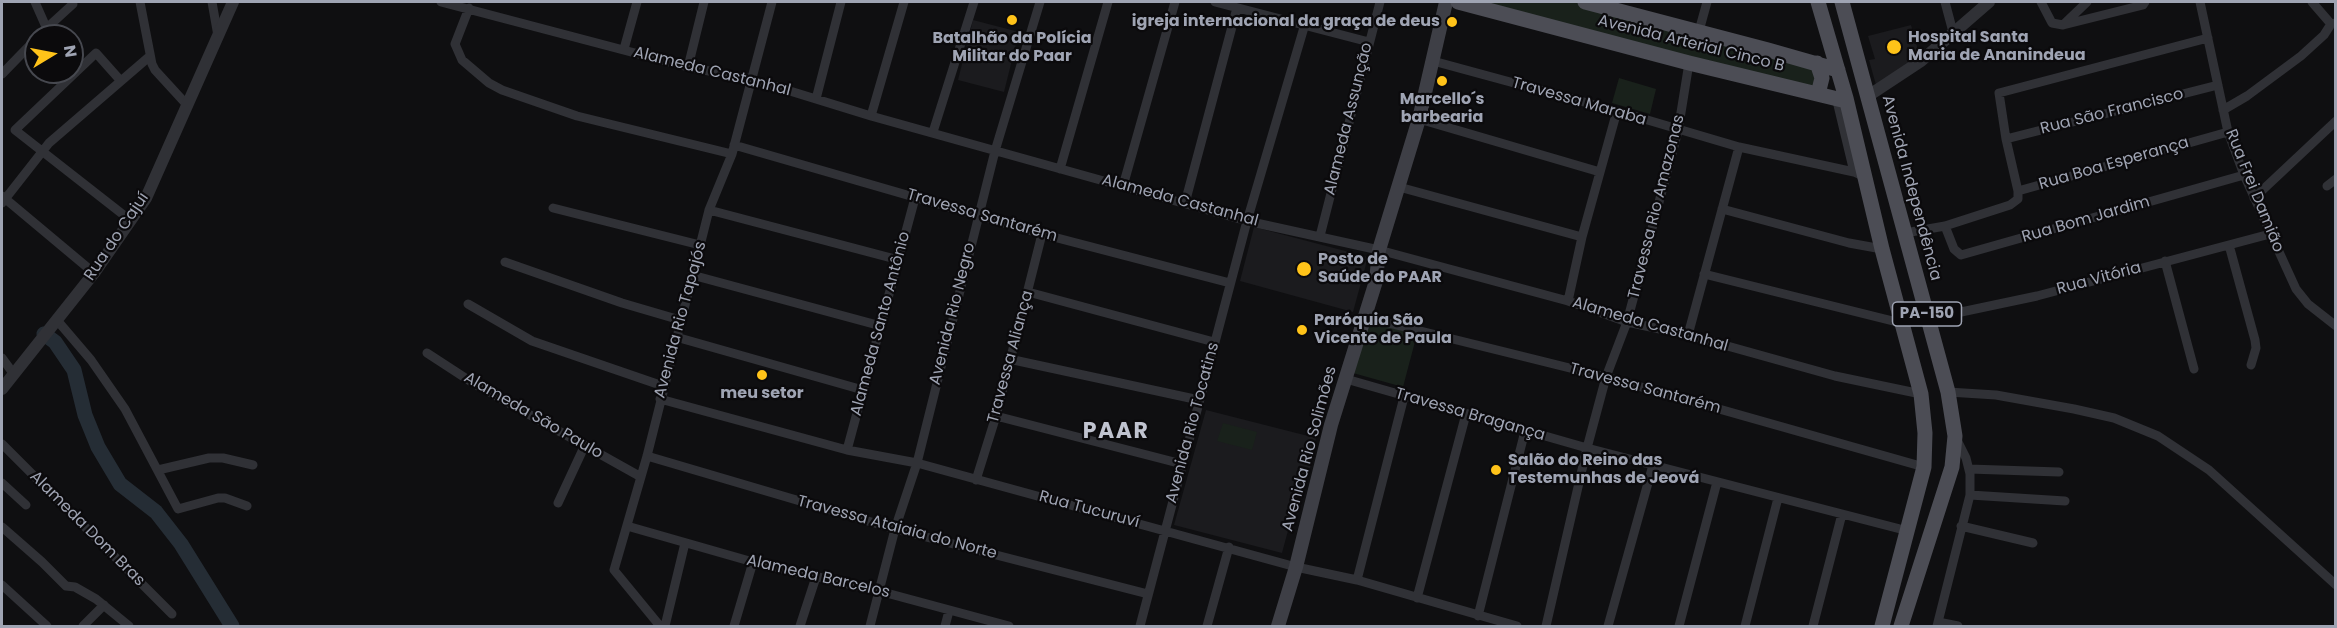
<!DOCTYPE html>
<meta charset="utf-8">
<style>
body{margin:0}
#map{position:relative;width:2337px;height:628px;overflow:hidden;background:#0f0f11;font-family:Poppins,sans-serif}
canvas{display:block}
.frame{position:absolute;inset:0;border:3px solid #9fa4b3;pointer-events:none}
.north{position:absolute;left:24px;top:24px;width:60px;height:60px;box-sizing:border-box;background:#0b0a0c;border:2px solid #46484f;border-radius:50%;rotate:80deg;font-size:16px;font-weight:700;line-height:24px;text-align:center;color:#9fa4b3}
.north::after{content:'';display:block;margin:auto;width:21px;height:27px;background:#ffc319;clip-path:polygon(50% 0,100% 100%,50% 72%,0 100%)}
</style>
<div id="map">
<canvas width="2337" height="628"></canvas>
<div class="frame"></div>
<div class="north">N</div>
</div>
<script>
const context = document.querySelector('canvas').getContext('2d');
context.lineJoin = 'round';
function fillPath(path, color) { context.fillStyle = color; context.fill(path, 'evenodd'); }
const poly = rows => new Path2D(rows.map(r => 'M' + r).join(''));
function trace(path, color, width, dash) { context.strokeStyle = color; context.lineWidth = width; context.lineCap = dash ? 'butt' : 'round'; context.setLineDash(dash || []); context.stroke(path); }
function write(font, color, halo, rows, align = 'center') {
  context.font = font + ' Poppins,sans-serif'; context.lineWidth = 4.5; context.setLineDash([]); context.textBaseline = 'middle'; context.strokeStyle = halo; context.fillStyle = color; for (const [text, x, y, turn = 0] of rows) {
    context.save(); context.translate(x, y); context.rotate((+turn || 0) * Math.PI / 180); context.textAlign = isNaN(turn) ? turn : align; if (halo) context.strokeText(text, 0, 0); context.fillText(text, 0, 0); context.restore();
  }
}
const built = poly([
 [973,20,1019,32,1004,92,958,80],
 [1911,25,1920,57,1876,85,1869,60,1875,59,1868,36],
 [1254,227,1368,257,1353,312,1240,281],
 [1206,410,1316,438,1307,483,1300,486,1282,553,1174,525]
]);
const green = poly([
 [1458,2,1583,2,1817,63,1818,94],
 [1619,78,1656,89,1650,114,1612,103],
 [1368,320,1417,334,1403,387,1353,373],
 [1223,423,1257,432,1252,450,1217,441]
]);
const river = poly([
 [44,334,55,342,74,370,85,415,98,447,120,484,156,512,181,544,232,626]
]);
const minor = poly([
 [35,2,50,36],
 [140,2,152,64,155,70,188,106],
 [212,2,218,36],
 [441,2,688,67,751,79,871,116,1247,221,1379,250,1568,301,1627,322,1688,335,1835,376,1921,394],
 [1215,2,1369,42],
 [1945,2,1953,32],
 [2041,2,2052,23,2063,25,2087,2],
 [2200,2,2228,132,2244,175,2296,289,2308,304,2336,326],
 [2312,2,2331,24,2335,23],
 [469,8,455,44,462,60,489,83,502,90,577,116,732,154],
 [2063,25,2143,5,2145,2],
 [1699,31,1707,2],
 [38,36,73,4],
 [624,49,637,2],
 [1433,61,1617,111,1739,147,1854,172,1865,177],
 [688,67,704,2],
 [2,74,36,39],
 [120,80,96,53,15,130,130,220],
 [1836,97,1854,172],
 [816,99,841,2],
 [2223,110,2247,96,2301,56,2324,35,2331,24],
 [871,116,904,2],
 [1419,119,1600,172],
 [933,132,974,2],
 [2006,139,2218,85],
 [734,145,1042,234,1230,283],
 [1060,169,1108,2],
 [1123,186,1175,2],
 [2327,186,2336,179],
 [1399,187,1582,237],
 [2018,191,2006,139,1999,93,2208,38],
 [2,196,94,273],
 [2254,198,2336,121],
 [2,203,49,143,150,56],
 [1185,203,1237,8],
 [553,208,700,245],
 [1722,209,1849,243,1882,249],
 [709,210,899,260],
 [1945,226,1954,249,1961,255,2244,175],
 [1905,233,1945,226,2010,205,2018,199,2018,191,2228,132],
 [1320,236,1380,2],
 [2229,245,2255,340,2256,348,2251,365],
 [2165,261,2194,369],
 [505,262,622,303,680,320],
 [1704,274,1901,323],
 [692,275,881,326],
 [1028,292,1214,342],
 [1568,301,1582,237,1617,111],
 [468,304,532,341,663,386],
 [1364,317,1606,377,1924,467],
 [56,319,91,360,125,409,178,509,218,498,225,498,247,506],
 [1928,319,2037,296,2270,234],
 [1688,335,1739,147],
 [676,337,863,390],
 [427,353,473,383,641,477],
 [2,358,13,373],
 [1009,359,1199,400],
 [1346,379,1587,448,1908,531],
 [1948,392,1996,395,2074,409,2114,418,2158,436,2209,470,2336,585],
 [660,399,847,450,917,463,1296,567,1357,580,1517,626],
 [996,416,1182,464],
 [2,444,172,614],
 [847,450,915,198],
 [647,456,895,529,1148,594],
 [1969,469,2059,472],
 [158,470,209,458,223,458,253,465],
 [976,480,996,416,1042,234],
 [2,483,26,505],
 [1970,495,2065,501],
 [558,503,585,445],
 [627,526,753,562,879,591,1009,626],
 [1961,526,2033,543],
 [2,527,42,562,66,586,75,587,96,599,129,626],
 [1357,580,1404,397],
 [2,585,47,626],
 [1417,598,1466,414],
 [1478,616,1525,431],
 [1938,622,1958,626],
 [83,626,104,605],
 [660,626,614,570,647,456,709,210,732,154,772,2],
 [665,626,685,543],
 [734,626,753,562],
 [800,626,816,577],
 [870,626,895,529,917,463,995,151,1040,2],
 [945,626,949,611],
 [1140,626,1247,221,1305,24],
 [1207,626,1229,547],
 [1546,626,1587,448,1606,377,1627,322,1678,131,1689,63],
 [1608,626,1653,465],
 [1679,626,1717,482],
 [1745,626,1778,498],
 [1813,626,1842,514],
 [1937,626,1970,495,1970,474,1966,458,1956,438]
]);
const tertiary = poly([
 [1868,96,1921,61,1989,2],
 [2,389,94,273,146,198,233,2]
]);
const secondary = poly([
 [1278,626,1296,567,1331,425,1376,281,1379,250,1419,119,1446,2]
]);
const primary = poly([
 [1458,2,1689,63,1846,101],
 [1585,2,1768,50,1838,70],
 [1818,2,1846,98,1882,249,1921,394,1925,433,1924,467,1882,626],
 [1842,2,1948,392,1955,436,1952,467,1901,626],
 [1817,63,1822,78,1818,94]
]);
const markers = [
 [1012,20,6,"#ffc319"],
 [1452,22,6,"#ffc319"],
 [1894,47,8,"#ffc319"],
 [1442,81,6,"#ffc319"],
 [1304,269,8,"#ffc319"],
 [1302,330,6,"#ffc319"],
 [762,375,6,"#ffc319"],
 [1496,470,6,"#ffc319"]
];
const shields = [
 [1927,314,69]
];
const shieldNames = [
 ["PA-150",1927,314]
];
const poiNames = [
 ["igreja internacional da graça de deus",1440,22,"right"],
 ["Hospital Santa",1908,38],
 ["Maria de Ananindeua",1908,56],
 ["Batalhão da Polícia",1012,39,"center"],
 ["Militar do Paar",1012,57,"center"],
 ["Marcello´s",1442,100,"center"],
 ["barbearia",1442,118,"center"],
 ["Posto de",1318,260],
 ["Saúde do PAAR",1318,278],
 ["Paróquia São",1314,321],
 ["Vicente de Paula",1314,339],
 ["meu setor",762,394,"center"],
 ["Salão do Reino das",1508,461],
 ["Testemunhas de Jeová",1508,479]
];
const streetNames = [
 ["Avenida Arterial Cinco B",1691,44,14],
 ["Alameda Castanhal",712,72,14],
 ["Travessa Maraba",1579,102,16],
 ["Rua São Francisco",2112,112,-14],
 ["Alameda Assunção",1349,119,-76],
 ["Rua Boa Esperança",2114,164,-16],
 ["Avenida Independência",1911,188,75],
 ["Rua Frei Damião",2254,191,68],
 ["Alameda Castanhal",1180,201,15],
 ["Travessa Rio Amazonas",1657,207,-76],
 ["Travessa Santarém",982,216,16],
 ["Rua Bom Jardim",2086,220,-16],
 ["Rua do Cajuí",117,237,-56],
 ["Rua Vitória",2099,279,-15],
 ["Avenida Rio Negro",953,314,-76],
 ["Avenida Rio Tapajós",681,320,-75],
 ["Alameda Santo Antônio",881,324,-75],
 ["Alameda Castanhal",1650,325,16],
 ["Travessa Aliança",1011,357,-75],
 ["Travessa Santarém",1645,389,15],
 ["Travessa Bragança",1470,415,16],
 ["Alameda São Paulo",533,416,30],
 ["Avenida Rio Tocatins",1193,423,-75],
 ["Avenida Rio Solimões",1310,449,-75],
 ["Rua Tucuruví",1089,510,15],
 ["Travessa Ataiaia do Norte",897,528,15],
 ["Alameda Dom Bras",87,529,45],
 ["Alameda Barcelos",818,577,13]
];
const districtNames = [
 ["PAAR",1116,432]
];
fillPath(built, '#1b1b1e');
fillPath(green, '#19211b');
trace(river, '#252d35', 15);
trace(minor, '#303136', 9);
trace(tertiary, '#303136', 12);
trace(secondary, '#3e3f46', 14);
trace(primary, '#4c4d55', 15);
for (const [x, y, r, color] of markers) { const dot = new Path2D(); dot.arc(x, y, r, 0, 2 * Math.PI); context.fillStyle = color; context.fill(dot); trace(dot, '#0b0a0c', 2); }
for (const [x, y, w] of shields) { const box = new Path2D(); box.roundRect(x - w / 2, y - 12, w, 24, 4.5); context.fillStyle = '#0b0a0c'; context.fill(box); trace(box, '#9fa4b3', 1.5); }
write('bold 15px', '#9fa4b3', null, shieldNames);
write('bold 16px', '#9fa4b3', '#0b0a0c', poiNames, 'left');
write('16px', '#9fa4b3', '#0b0a0c', streetNames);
context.letterSpacing = '1.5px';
write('bold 22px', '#c0c3cf', '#0b0a0c', districtNames);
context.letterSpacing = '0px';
</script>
